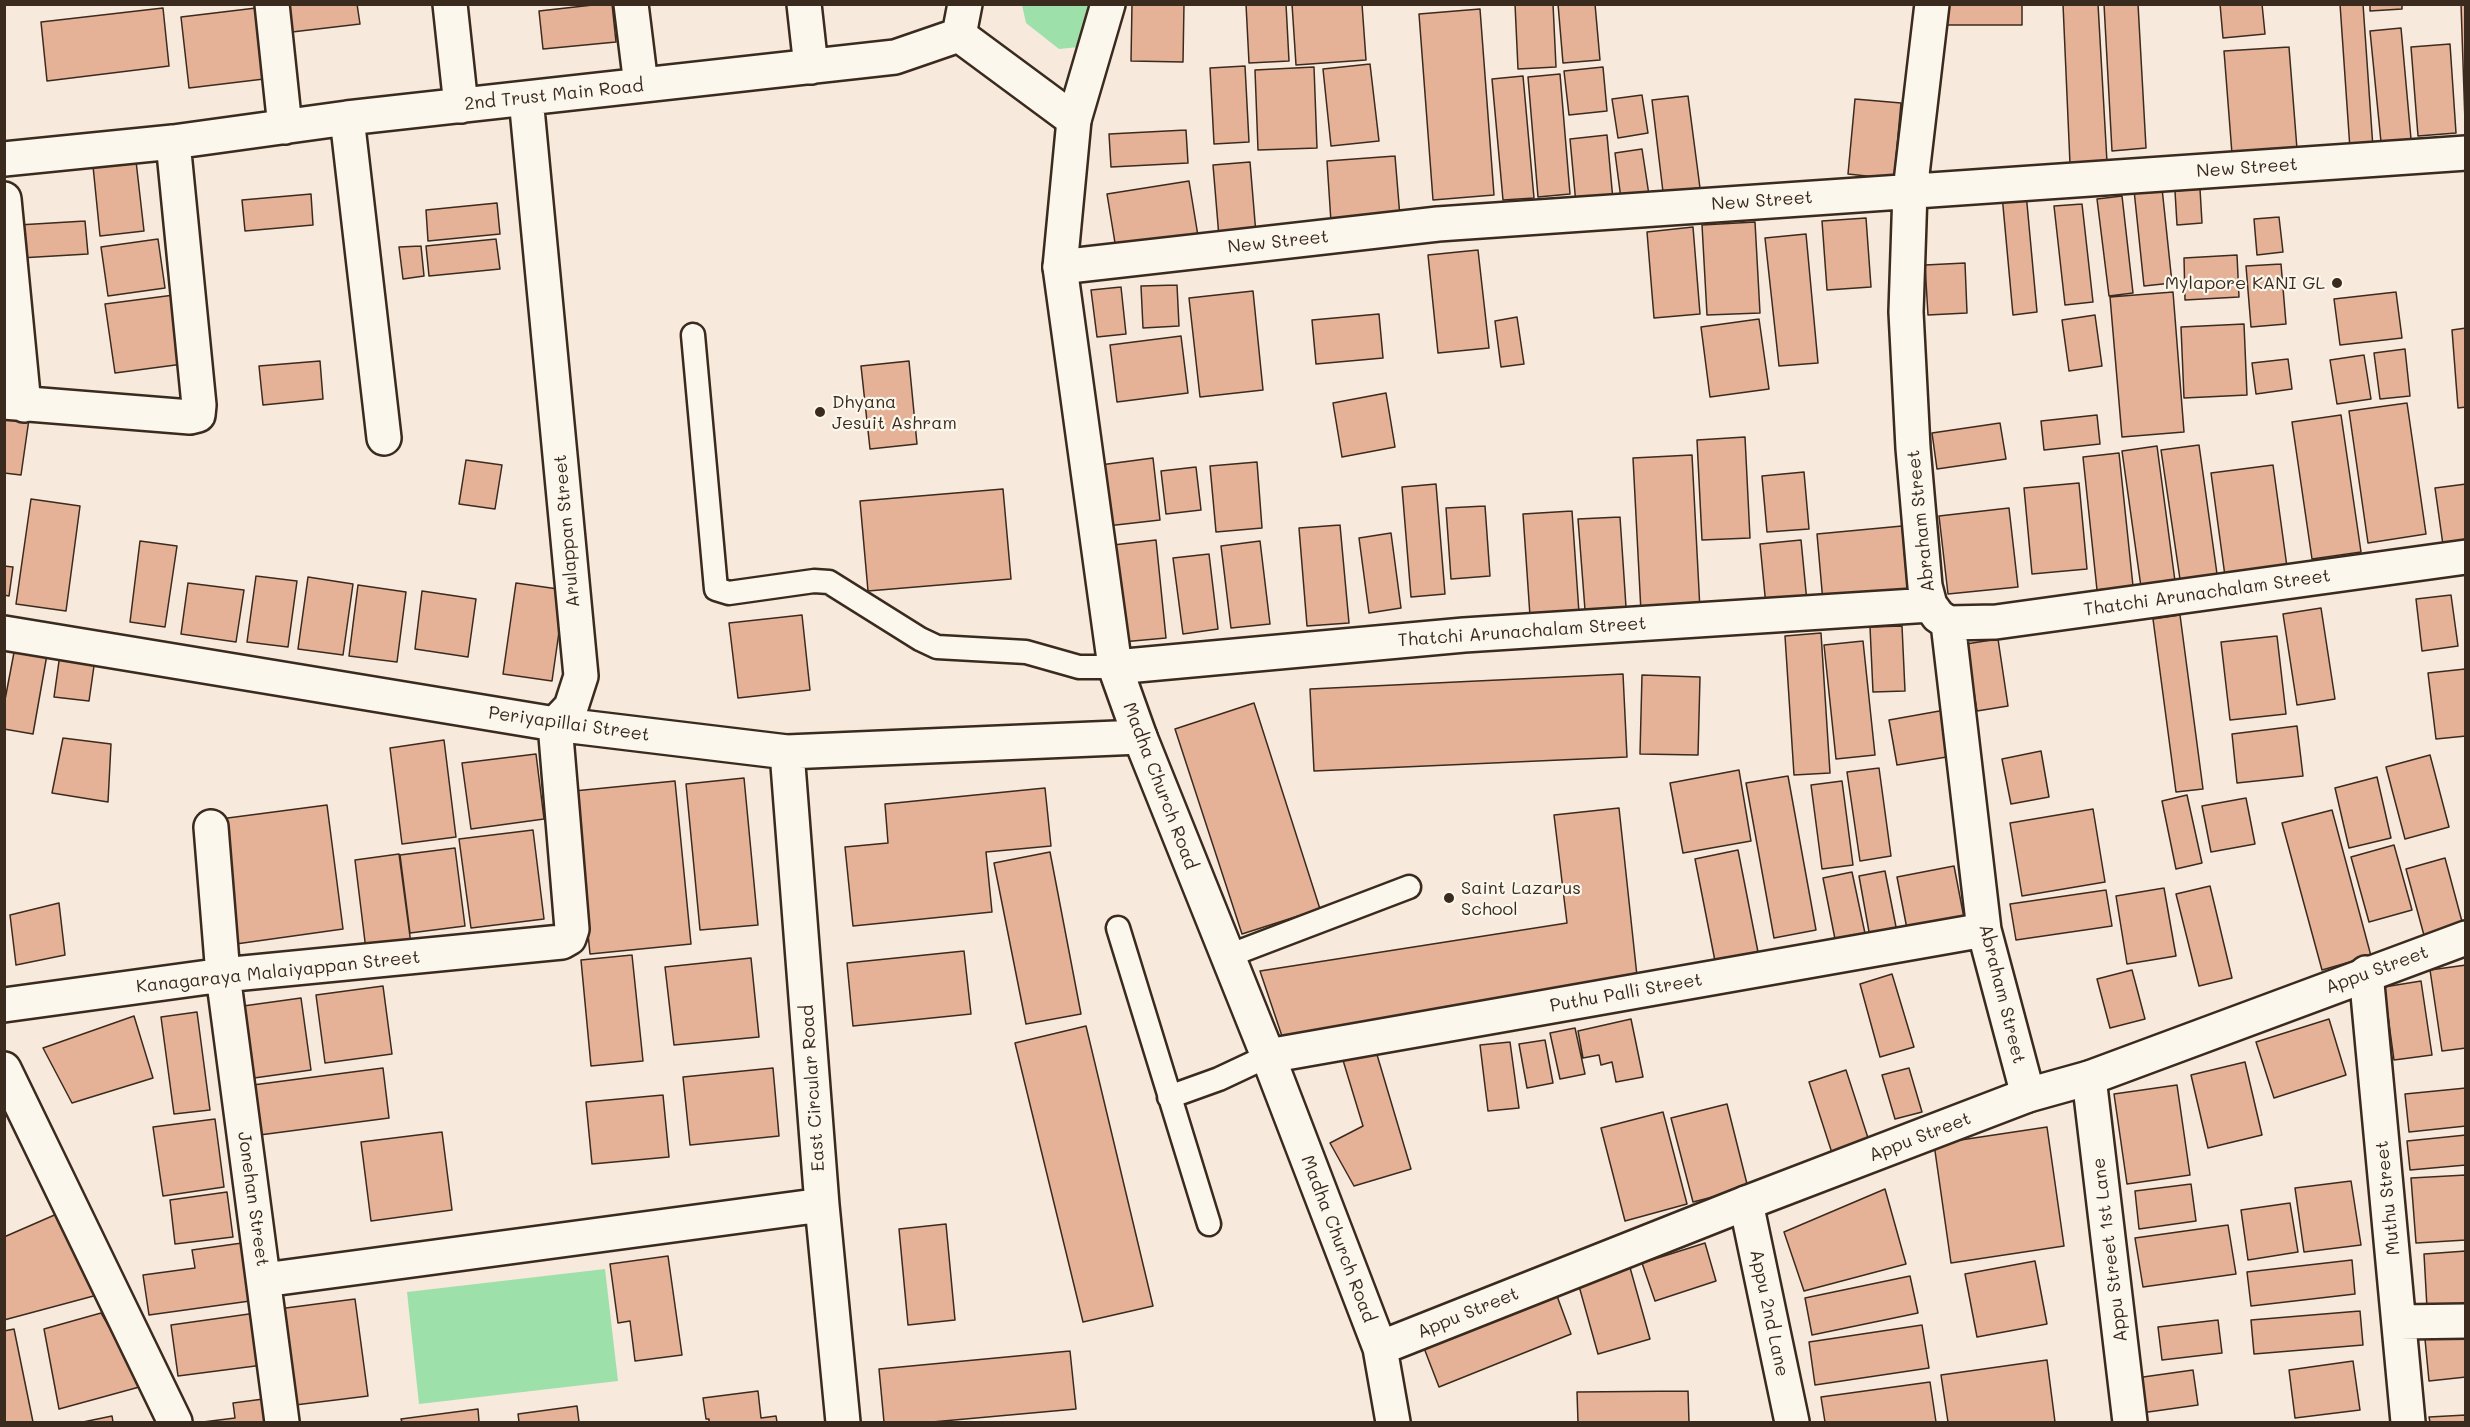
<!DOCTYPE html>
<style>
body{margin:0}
#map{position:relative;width:2470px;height:1427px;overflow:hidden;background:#f7e9db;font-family:Mali,sans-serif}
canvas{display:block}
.frame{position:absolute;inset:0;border:6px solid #3b2a1e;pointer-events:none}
</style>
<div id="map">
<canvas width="2470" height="1427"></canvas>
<div class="frame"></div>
</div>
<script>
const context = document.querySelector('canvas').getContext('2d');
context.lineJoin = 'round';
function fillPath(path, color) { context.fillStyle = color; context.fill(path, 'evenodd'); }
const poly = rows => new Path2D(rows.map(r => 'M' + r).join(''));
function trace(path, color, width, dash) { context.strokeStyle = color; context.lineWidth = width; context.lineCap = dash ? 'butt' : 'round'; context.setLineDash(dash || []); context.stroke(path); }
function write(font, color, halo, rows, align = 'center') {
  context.font = font + ' Mali,sans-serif'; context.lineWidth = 4.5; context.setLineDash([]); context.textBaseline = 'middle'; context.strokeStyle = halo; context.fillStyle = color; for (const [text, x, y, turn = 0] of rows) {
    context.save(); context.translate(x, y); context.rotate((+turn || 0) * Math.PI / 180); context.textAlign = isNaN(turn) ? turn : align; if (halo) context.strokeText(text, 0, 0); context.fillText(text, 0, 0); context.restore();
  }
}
const green = poly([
 [1022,5,1096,5,1079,47,1059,49,1026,23],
 [605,1269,618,1381,419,1404,407,1292]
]);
const building = poly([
 [289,4,357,4,360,24,292,32,289,4],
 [602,4,612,4,616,42,543,49,539,11,602,4],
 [1132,4,1184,4,1183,62,1131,61,1132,4],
 [1246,4,1286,4,1289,61,1249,63,1246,4],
 [1292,4,1362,4,1366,60,1296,65,1292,4],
 [1515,4,1553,4,1556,67,1518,69,1515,4],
 [1558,4,1595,4,1600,60,1563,63,1558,4],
 [1946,4,2022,4,2022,25,1946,25,1946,4],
 [2063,4,2098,4,2107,162,2070,164,2063,4],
 [2104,4,2138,4,2146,148,2112,151,2104,4],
 [2220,4,2262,4,2265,34,2223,38,2220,4],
 [2340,4,2363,4,2373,148,2350,149,2340,4],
 [2370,4,2402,4,2402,9,2370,11,2370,4],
 [2461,4,2466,4,2466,121,2465,122,2461,4],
 [163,8,169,66,47,81,41,22,163,8],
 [256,8,264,79,189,88,181,17,256,8],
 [1480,9,1494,195,1433,200,1419,14,1480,9],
 [2401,28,2411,139,2381,142,2370,31,2401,28],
 [2450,44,2456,133,2418,136,2411,47,2450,44],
 [2289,47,2297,149,2232,154,2224,51,2289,47],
 [1370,64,1379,141,1331,146,1323,69,1370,64],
 [1245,66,1249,142,1214,144,1210,68,1245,66],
 [1314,67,1317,148,1258,150,1255,70,1314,67],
 [1603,67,1607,111,1569,115,1564,71,1603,67],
 [1560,74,1570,194,1538,197,1528,77,1560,74],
 [1523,76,1534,198,1503,200,1492,79,1523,76],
 [1642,95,1648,133,1618,138,1612,99,1642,95],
 [1688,96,1700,188,1663,192,1652,100,1688,96],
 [1855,99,1901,103,1894,179,1848,174,1855,99],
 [1186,130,1188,163,1111,167,1109,134,1186,130],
 [1607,135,1613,200,1576,204,1570,139,1607,135],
 [1642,149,1649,195,1621,199,1615,153,1642,149],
 [1395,156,1400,217,1331,222,1327,161,1395,156],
 [136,161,144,231,100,236,93,166,136,161],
 [1250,162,1256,234,1219,237,1213,165,1250,162],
 [1189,181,1198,236,1116,249,1107,194,1189,181],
 [2162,188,2172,283,2144,286,2134,190,2162,188],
 [2200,189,2202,223,2177,225,2175,191,2200,189],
 [2026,193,2037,312,2013,315,2002,195,2026,193],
 [311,194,313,225,245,231,242,200,311,194],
 [2122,196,2133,293,2109,296,2097,199,2122,196],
 [497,203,500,234,428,241,426,210,497,203],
 [2082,204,2093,302,2065,305,2054,206,2082,204],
 [2279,217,2283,252,2257,255,2254,219,2279,217],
 [1866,218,1871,287,1827,290,1822,221,1866,218],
 [85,221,88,254,20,258,18,225,85,221],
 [1755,222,1760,313,1707,315,1702,225,1755,222],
 [1693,227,1700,314,1654,318,1647,232,1693,227],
 [1806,234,1818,363,1779,366,1765,238,1806,234],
 [158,239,165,288,108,296,101,247,158,239],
 [496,239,500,269,429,276,426,246,496,239],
 [421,246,424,276,403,279,399,247,421,246],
 [1478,250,1489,348,1438,353,1428,255,1478,250],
 [2237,255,2239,297,2185,300,2184,258,2237,255],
 [1965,263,1967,313,1928,315,1925,265,1965,263],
 [2281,264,2286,324,2251,327,2246,266,2281,264],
 [1177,285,1179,326,1143,328,1141,286,1177,285],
 [1121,287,1126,334,1097,337,1091,290,1121,287],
 [1253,291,1263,390,1200,397,1189,298,1253,291],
 [2173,292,2184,432,2122,437,2110,297,2173,292],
 [2396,292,2402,338,2340,345,2334,299,2396,292],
 [174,295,183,364,115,373,105,304,174,295],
 [1379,314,1383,358,1316,364,1312,320,1379,314],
 [2095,315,2102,366,2069,371,2062,320,2095,315],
 [1517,317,1524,364,1501,367,1495,321,1517,317],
 [1759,319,1769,389,1710,397,1701,327,1759,319],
 [2244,324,2247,395,2184,398,2181,327,2244,324],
 [2466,328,2466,407,2458,408,2452,330,2466,328],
 [1181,336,1188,393,1117,402,1110,345,1181,336],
 [2405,349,2410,396,2380,399,2374,353,2405,349],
 [2364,355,2371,399,2337,404,2330,360,2364,355],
 [2288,359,2292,389,2256,394,2252,363,2288,359],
 [320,361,323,399,263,405,259,366,320,361],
 [909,361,917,444,870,449,861,366,909,361],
 [1386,393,1395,447,1342,457,1333,403,1386,393],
 [2407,403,2426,534,2368,543,2349,411,2407,403],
 [4,415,29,419,21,475,4,473,4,415],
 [2097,415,2100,444,2044,450,2041,421,2097,415],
 [2341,415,2361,552,2312,559,2292,422,2341,415],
 [2000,423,2006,459,1937,469,1932,433,2000,423],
 [1745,437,1750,538,1702,540,1697,440,1745,437],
 [2199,445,2218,581,2181,586,2161,450,2199,445],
 [2157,446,2175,581,2141,587,2122,451,2157,446],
 [2119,453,2133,586,2097,590,2083,457,2119,453],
 [1692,455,1700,610,1641,612,1633,458,1692,455],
 [1153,458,1160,520,1107,526,1100,465,1153,458],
 [466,460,502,465,495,509,459,504,466,460],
 [1257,462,1262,528,1216,532,1210,466,1257,462],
 [2273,465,2287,567,2225,576,2211,473,2273,465],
 [1196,467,1201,510,1166,514,1161,471,1196,467],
 [1804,472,1809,529,1767,532,1762,476,1804,472],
 [2079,483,2087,569,2032,574,2024,488,2079,483],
 [1436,484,1445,594,1411,597,1402,487,1436,484],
 [2466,484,2466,542,2443,545,2435,488,2466,484],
 [1003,489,1011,579,868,591,860,501,1003,489],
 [31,499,80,506,66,611,16,604,31,499],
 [1485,506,1490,576,1451,579,1446,508,1485,506],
 [2009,508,2018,587,1948,594,1939,516,2009,508],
 [1572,511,1579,613,1530,616,1523,514,1572,511],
 [1620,517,1626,607,1585,610,1578,519,1620,517],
 [1340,525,1349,623,1307,626,1299,528,1340,525],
 [1902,526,1908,595,1823,602,1817,534,1902,526],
 [1391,533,1401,608,1369,613,1359,538,1391,533],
 [1156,540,1166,638,1122,642,1113,545,1156,540],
 [1801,540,1807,602,1766,606,1760,544,1801,540],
 [140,541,177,546,165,627,130,622,140,541],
 [1260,541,1270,624,1231,628,1221,546,1260,541],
 [1209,554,1218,629,1183,634,1173,558,1209,554],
 [4,566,13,567,9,596,4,595,4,566],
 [256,576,297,581,288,647,247,642,256,576],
 [308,577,353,584,343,655,298,649,308,577],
 [188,583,244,590,236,642,181,634,188,583],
 [516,583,565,590,552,681,503,674,516,583],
 [358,585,406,592,397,662,349,656,358,585],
 [422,591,476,599,468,657,415,649,422,591],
 [2451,595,2458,646,2422,651,2416,599,2451,595],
 [2321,608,2335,699,2297,705,2283,614,2321,608],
 [802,615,810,690,738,698,729,623,802,615],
 [2180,615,2203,789,2176,792,2153,619,2180,615],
 [1902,626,1905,691,1873,692,1870,627,1902,626],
 [1821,633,1830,773,1794,775,1785,636,1821,633],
 [2277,636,2286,714,2230,720,2221,642,2277,636],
 [1998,639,2008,706,1977,711,1966,644,1998,639],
 [1863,641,1875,755,1836,759,1824,645,1863,641],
 [16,642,48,649,33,734,4,729,4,705,16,642],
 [60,654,95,659,89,701,54,697,60,654],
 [2465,669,2466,736,2436,739,2428,673,2465,669],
 [1623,674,1627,757,1314,771,1310,689,1623,674],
 [1642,675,1700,677,1698,755,1640,754,1642,675],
 [1254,703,1320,909,1242,934,1175,729,1254,703],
 [1945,710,1953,756,1897,765,1889,720,1945,710],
 [2297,726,2303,776,2237,783,2232,734,2297,726],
 [63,738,111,744,108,802,52,793,63,738],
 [444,740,456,837,402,844,390,748,444,740],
 [2041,751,2049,797,2011,804,2002,759,2041,751],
 [536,754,544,819,471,829,462,763,536,754],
 [2430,755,2449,827,2405,839,2386,767,2430,755],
 [1879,768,1891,856,1860,861,1847,772,1879,768],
 [1739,770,1751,841,1683,853,1670,783,1739,770],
 [1788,776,1816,930,1774,938,1746,783,1788,776],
 [2377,777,2391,838,2349,848,2335,788,2377,777],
 [744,778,758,925,700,930,686,784,744,778],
 [675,781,691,944,590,954,574,791,675,781],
 [1842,781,1853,865,1822,869,1811,785,1842,781],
 [1045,788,1051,846,986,852,992,912,853,926,845,847,888,843,885,804,1045,788],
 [2187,795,2202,863,2176,869,2162,801,2187,795],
 [2246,798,2255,844,2211,852,2202,806,2246,798],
 [327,805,343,929,236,944,220,819,327,805],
 [1619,808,1637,976,1285,1045,1260,971,1567,923,1554,815,1619,808],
 [2093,809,2105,882,2022,896,2010,823,2093,809],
 [2332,810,2371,956,2322,970,2282,823,2332,810],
 [533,830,544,919,471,928,459,839,533,830],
 [2394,845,2412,910,2369,922,2351,857,2394,845],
 [455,848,465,926,410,933,400,855,455,848],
 [1738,850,1758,952,1715,961,1695,859,1738,850],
 [1050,852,1081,1014,1026,1024,994,863,1050,852],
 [399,854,411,944,366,950,355,860,399,854],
 [2445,858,2464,929,2425,939,2406,869,2445,858],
 [1954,866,1965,923,1908,934,1897,877,1954,866],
 [1885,871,1898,937,1871,943,1859,876,1885,871],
 [1852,872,1866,938,1836,944,1823,878,1852,872],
 [2210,886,2232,978,2199,986,2176,894,2210,886],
 [2164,888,2176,956,2127,964,2116,896,2164,888],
 [2106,890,2112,926,2016,940,2010,904,2106,890],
 [59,903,65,955,16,965,10,915,59,903],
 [964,951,971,1014,853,1026,847,963,964,951],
 [632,955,643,1061,591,1066,581,960,632,955],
 [751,958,759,1037,674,1045,665,967,751,958],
 [2466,965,2466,1048,2442,1051,2430,970,2466,965],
 [2132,970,2145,1019,2110,1028,2097,979,2132,970],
 [1892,974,1914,1047,1880,1057,1860,984,1892,974],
 [2421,981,2432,1055,2394,1060,2384,987,2421,981],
 [383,986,392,1054,325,1063,316,995,383,986],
 [301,998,311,1070,247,1079,236,1007,301,998],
 [197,1012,210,1110,174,1114,161,1017,197,1012],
 [134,1016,153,1078,72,1103,43,1048,134,1016],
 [1631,1019,1643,1077,1616,1082,1612,1062,1601,1065,1599,1055,1583,1058,1578,1031,1631,1019],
 [2329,1019,2346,1075,2274,1098,2256,1042,2329,1019],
 [1086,1026,1153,1306,1083,1322,1015,1043,1086,1026],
 [1575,1028,1585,1074,1560,1079,1550,1033,1575,1028],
 [1545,1040,1553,1083,1527,1088,1519,1044,1545,1040],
 [1510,1042,1519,1108,1488,1111,1480,1045,1510,1042],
 [1375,1048,1411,1169,1354,1186,1330,1143,1363,1126,1342,1057,1375,1048],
 [2245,1062,2262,1135,2208,1148,2191,1075,2245,1062],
 [383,1068,389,1118,252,1136,245,1086,383,1068],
 [773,1068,779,1136,690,1145,683,1077,773,1068],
 [1909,1068,1922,1112,1895,1119,1882,1075,1909,1068],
 [1846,1070,1869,1141,1832,1153,1809,1082,1846,1070],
 [2177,1085,2190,1175,2127,1184,2114,1094,2177,1085],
 [2466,1088,2466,1126,2409,1132,2405,1094,2466,1088],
 [663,1095,669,1157,592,1164,586,1102,663,1095],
 [1727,1104,1748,1188,1693,1202,1671,1118,1727,1104],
 [1663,1112,1687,1204,1625,1221,1601,1128,1663,1112],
 [215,1119,224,1187,163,1196,153,1127,215,1119],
 [2047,1127,2064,1246,1951,1263,1934,1144,2047,1127],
 [442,1132,452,1210,371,1221,361,1142,442,1132],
 [2466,1135,2466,1165,2410,1170,2407,1141,2466,1135],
 [2466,1175,2466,1240,2416,1243,2411,1178,2466,1175],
 [2351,1181,2361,1245,2304,1252,2295,1188,2351,1181],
 [2191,1184,2196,1221,2139,1229,2135,1191,2191,1184],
 [1885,1189,1906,1264,1804,1291,1784,1232,1885,1189],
 [227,1192,233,1237,175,1244,170,1200,227,1192],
 [2290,1203,2298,1252,2248,1260,2241,1210,2290,1203],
 [66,1210,101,1294,4,1320,4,1237,66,1210],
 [946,1224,955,1320,908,1325,899,1229,946,1224],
 [2228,1225,2236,1274,2143,1287,2135,1238,2228,1225],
 [242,1243,250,1301,149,1315,143,1275,195,1268,192,1250,242,1243],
 [1705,1243,1716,1281,1655,1301,1642,1263,1705,1243],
 [2466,1251,2466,1306,2427,1308,2424,1254,2466,1251],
 [668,1256,682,1355,635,1361,630,1321,618,1323,610,1264,668,1256],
 [2352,1260,2355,1294,2251,1306,2247,1272,2352,1260],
 [2035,1261,2047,1324,1977,1337,1965,1274,2035,1261],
 [1629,1264,1650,1339,1598,1354,1577,1279,1629,1264],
 [1910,1276,1918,1313,1812,1335,1805,1298,1910,1276],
 [1557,1296,1571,1334,1439,1387,1424,1348,1557,1296],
 [355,1299,368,1396,287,1406,284,1382,294,1381,287,1330,281,1331,278,1309,355,1299],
 [2360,1311,2363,1345,2254,1354,2251,1320,2360,1311],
 [101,1313,143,1386,59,1409,44,1329,101,1313],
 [256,1313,263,1365,178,1376,171,1325,256,1313],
 [2218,1320,2222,1353,2162,1360,2158,1327,2218,1320],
 [1922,1325,1929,1368,1815,1385,1809,1342,1922,1325],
 [14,1329,33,1422,4,1422,4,1331,14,1329],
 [2466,1335,2466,1377,2429,1381,2425,1339,2466,1335],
 [1070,1351,1076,1409,932,1422,884,1422,879,1369,1070,1351],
 [2047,1360,2055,1422,1948,1422,1941,1375,2047,1360],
 [2353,1361,2360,1410,2295,1418,2289,1370,2353,1361],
 [2193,1370,2198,1405,2141,1413,2136,1378,2193,1370],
 [1930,1382,1936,1422,1825,1422,1821,1397,1930,1382],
 [758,1391,761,1418,776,1416,777,1422,709,1422,709,1419,706,1419,703,1398,758,1391],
 [1688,1391,1689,1422,1578,1422,1577,1392,1688,1391],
 [271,1398,274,1422,203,1422,235,1418,233,1403,271,1398],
 [577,1406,579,1422,519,1422,518,1414,577,1406],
 [478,1409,479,1422,402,1422,401,1419,478,1409],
 [2466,1415,2466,1422,2430,1422,2429,1417,2466,1415],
 [112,1416,113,1422,83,1422,112,1416]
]);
const lane = poly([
 [693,335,716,589,729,593,814,581,829,582,920,639,937,647,1026,652,1079,667,1115,667],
 [1118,928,1209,1224],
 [1228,956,1409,887],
 [1169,1097,1219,1079,1268,1056]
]);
const street = poly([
 [272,4,285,127],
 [450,4,461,106],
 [631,4,641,85],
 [804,4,811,67],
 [1932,4,1910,191,1906,312,1913,448,1925,586,1930,605,1938,616,1948,623,1984,930,2028,1095],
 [959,35,965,4],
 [347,118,384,438],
 [4,159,173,142,347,118,895,57,959,35,1074,120],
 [4,199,24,405],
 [1060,267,1438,224,2466,153],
 [4,402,190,417,198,415,199,405,173,142],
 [1948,623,1996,622,2466,557],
 [4,633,555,724,787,752,1140,737],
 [1115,667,1464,635,1930,605],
 [787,752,822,1205,843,1422],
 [211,827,223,975,282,1422],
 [2366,973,2408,1422],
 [4,1005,223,975,562,942,569,938,572,929,555,724,571,707,581,676,526,98],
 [1268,1056,1984,930],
 [4,1069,175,1422],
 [2089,1078,2130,1422],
 [1746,1203,1792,1422],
 [264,1280,822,1205],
 [2400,1322,2466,1321]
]);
const secondary = poly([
 [1108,4,1074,120,1060,267,1115,667,1140,737,1268,1056,1380,1348,1393,1422],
 [1380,1348,1746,1203,2028,1095,2089,1078,2466,938]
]);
const markers = [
 [2337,283,6,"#3b2a1e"],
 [820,412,6,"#3b2a1e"],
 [1449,898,6,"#3b2a1e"]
];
const streetNames = [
 ["2nd Trust Main Road",554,95,-6],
 ["New Street",2247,168,-4],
 ["New Street",1762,201,-4],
 ["New Street",1278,242,-6],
 ["Abraham Street",1921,521,-96],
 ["Arulappan Street",567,531,-95],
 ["Thatchi Arunachalam Street",2207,593,-8],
 ["Thatchi Arunachalam Street",1522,632,-4],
 ["Periyapillai Street",569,724,8],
 ["Madha Church Road",1160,786,69],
 ["Appu Street",2377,970,-20],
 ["Kanagaraya Malaiyappan Street",278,972,-6],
 ["Puthu Palli Street",1626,993,-10],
 ["Abraham Street",2002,994,76],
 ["East Circular Road",813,1088,-94],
 ["Appu Street",1920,1137,-21],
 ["Muthu Street",2388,1198,-96],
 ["Jonehan Street",253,1199,82],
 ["Madha Church Road",1338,1239,69],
 ["Appu Street 1st Lane",2110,1250,-97],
 ["Appu Street",1468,1313,-22],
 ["Appu 2nd Lane",1769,1313,78]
];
const poiNames = [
 ["Mylapore KANI GL",2325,283,"right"],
 ["Dhyana",832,402],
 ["Jesuit Ashram",832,423],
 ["Saint Lazarus",1461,888],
 ["School",1461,909]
];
fillPath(green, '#9ee0aa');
fillPath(building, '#e5b297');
trace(building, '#3b2a1e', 1.5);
trace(lane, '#3b2a1e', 27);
trace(street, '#3b2a1e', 38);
trace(secondary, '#3b2a1e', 38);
trace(lane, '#fbf7ec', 22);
trace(street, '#fbf7ec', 33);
trace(secondary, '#fbf7ec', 33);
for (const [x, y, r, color] of markers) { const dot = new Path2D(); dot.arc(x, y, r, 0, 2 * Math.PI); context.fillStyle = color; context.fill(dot); trace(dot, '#fbf7ec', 2); }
write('18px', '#3b2a1e', '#fbf7ec', streetNames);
write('18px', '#3b2a1e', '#fbf7ec', poiNames, 'left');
</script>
